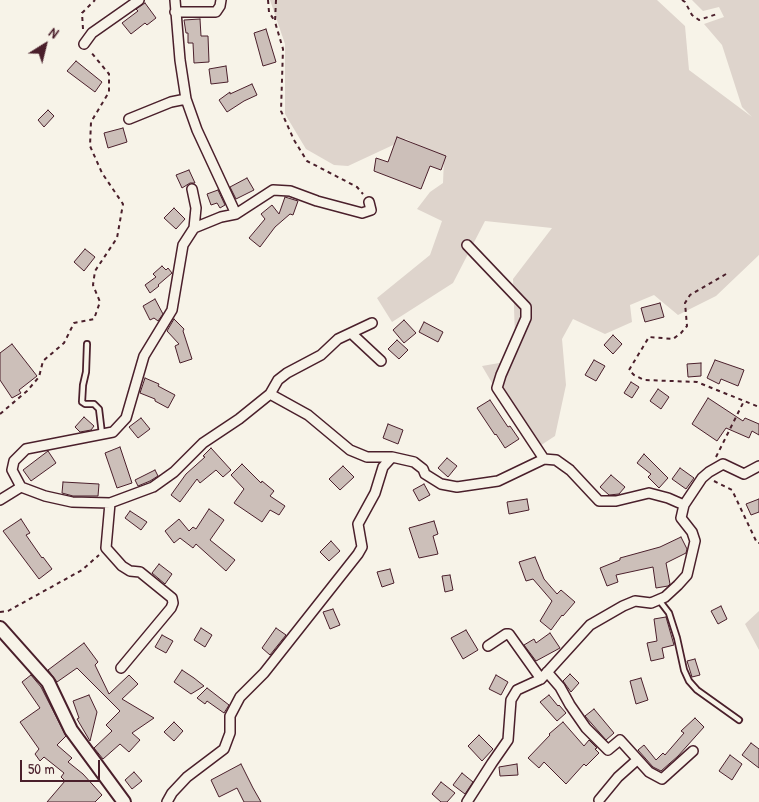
<!DOCTYPE html>
<style>
body{margin:0}
#map{position:relative;width:759px;height:802px;overflow:hidden;background:#f7f3e8;font-family:"Patrick Hand",sans-serif}
canvas{display:block}
.north{position:absolute;left:20px;top:20px;width:50px;height:50px;-webkit-text-stroke:4px #f7f3e8;paint-order:stroke;rotate:36deg;font-size:14px;font-weight:700;line-height:20px;text-align:center;color:#4a1f2b}
.north::after{content:'';display:block;margin:auto;width:18px;height:22px;background:#4a1f2b;clip-path:polygon(50% 0,100% 100%,50% 72%,0 100%)}
.scale{position:absolute;left:20px;top:760px;width:80px;height:22px;box-sizing:border-box;border:2px solid #4a1f2b;border-top:0;padding-left:6px;font-size:15px;line-height:18px;white-space:nowrap;color:#4a1f2b;-webkit-text-stroke:4px #f7f3e8;paint-order:stroke}
</style>
<div id="map">
<canvas width="759" height="802"></canvas>
<div class="north">N</div>
<div class="scale">50 m</div>
</div>
<script>
const context = document.querySelector('canvas').getContext('2d');
context.lineJoin = 'round';
function fillPath(path, color) { context.fillStyle = color; context.fill(path, 'evenodd'); }
const poly = rows => new Path2D(rows.map(r => 'M' + r).join(''));
function trace(path, color, width, dash) { context.strokeStyle = color; context.lineWidth = width; context.lineCap = dash ? 'butt' : 'round'; context.setLineDash(dash || []); context.stroke(path); }
const green = poly([
 [270,0,657,0,685,26,689,70,752,117,742,107,722,45,704,24,724,17,719,7,703,11,692,0,759,0,759,255,716,296,678,315,654,295,630,305,632,322,605,334,573,319,562,339,566,385,555,436,532,451,482,366,505,362,515,337,513,279,552,228,485,221,453,283,392,322,377,298,430,255,442,221,417,209,430,192,443,183,444,158,406,139,348,166,334,165,306,149,285,114,285,44],
 [759,611,759,650,745,624]
]);
const building = poly([
 [145,3,156,18,147,25,145,23,131,34,122,23,138,11,136,9,145,3],
 [200,19,201,36,208,36,209,62,194,63,193,43,188,43,188,33,186,33,184,20,200,19],
 [266,29,276,62,263,66,254,33,266,29],
 [76,61,102,82,95,92,67,71,76,61],
 [226,66,228,82,211,84,209,69,226,66],
 [252,84,257,95,244,101,227,112,219,100,230,92,230,94,252,84],
 [48,110,54,116,44,127,38,120,48,110],
 [123,128,127,142,108,148,104,133,123,128],
 [397,137,446,156,441,170,430,166,421,189,374,171,376,158,388,162,397,137],
 [189,170,195,183,190,183,182,188,176,175,189,170],
 [247,178,254,190,236,199,230,187,247,178],
 [218,190,225,205,220,208,217,203,211,205,207,194,218,190],
 [285,197,298,201,293,215,290,214,275,227,260,247,249,238,265,219,261,214,272,205,279,214,285,197],
 [174,208,185,219,176,229,164,218,174,208],
 [85,249,95,257,84,271,74,262,85,249],
 [162,266,166,270,168,268,172,273,158,285,159,286,150,293,145,285,156,277,153,274,162,266],
 [155,299,163,314,158,321,154,318,150,320,143,306,155,299],
 [660,303,664,317,645,322,641,308,660,303],
 [174,319,184,329,183,331,192,359,180,363,175,346,179,344,167,331,174,319],
 [404,320,416,333,404,343,393,330,404,320],
 [424,322,443,332,438,342,419,332,424,322],
 [613,335,622,344,613,354,604,345,613,335],
 [397,340,408,350,399,359,388,349,397,340],
 [12,344,37,376,19,390,21,393,12,398,0,380,0,353,12,344],
 [594,360,605,366,596,381,585,375,594,360],
 [715,360,744,370,738,386,721,379,719,384,707,378,715,360],
 [701,363,701,376,688,377,687,364,701,363],
 [145,378,159,384,158,386,175,395,168,408,155,401,155,399,140,393,145,378],
 [631,382,639,387,632,398,624,393,631,382],
 [658,389,669,397,661,409,650,401,658,389],
 [708,398,743,421,745,418,759,424,759,435,752,431,749,438,726,428,717,441,692,424,708,398],
 [490,400,508,427,510,426,519,439,505,448,496,434,495,435,477,408,490,400],
 [84,417,94,426,91,430,80,432,75,427,84,417],
 [141,418,150,429,138,438,129,427,141,418],
 [388,424,403,430,398,444,383,438,388,424],
 [120,447,132,483,117,488,105,453,120,447],
 [211,448,231,470,223,477,216,470,200,483,197,479,180,502,171,495,186,474,205,457,203,456,211,448],
 [48,451,56,463,31,481,23,470,48,451],
 [644,454,668,478,659,488,648,477,651,474,637,463,644,454],
 [447,458,457,466,448,477,438,468,447,458],
 [242,464,261,483,262,481,274,491,270,496,285,506,279,515,270,510,262,522,234,503,244,489,231,475,242,464],
 [343,466,354,477,340,490,329,479,343,466],
 [680,468,694,478,686,489,672,479,680,468],
 [155,470,158,476,150,481,138,486,135,480,155,470],
 [611,475,625,487,619,494,609,495,600,487,611,475],
 [63,482,99,484,98,496,73,496,62,493,63,482],
 [424,484,430,495,419,501,413,490,424,484],
 [527,499,529,510,509,514,507,502,527,499],
 [759,499,759,512,751,515,746,504,759,499],
 [209,509,224,520,210,540,235,560,226,571,196,544,193,548,180,538,174,543,165,531,179,519,189,531,193,527,196,529,209,509],
 [130,511,147,522,141,530,125,518,130,511],
 [21,519,30,533,26,535,42,558,43,557,52,569,39,579,3,531,21,519],
 [434,521,438,534,433,536,438,554,419,558,409,528,434,521],
 [681,537,687,549,686,553,666,563,670,584,668,586,656,588,653,567,616,575,618,582,607,586,600,568,620,560,620,558,660,547,681,537],
 [331,541,340,551,329,561,320,552,331,541],
 [535,557,544,579,557,594,561,590,575,602,563,616,562,615,551,630,540,621,552,601,533,579,526,581,519,562,535,557],
 [159,564,172,574,165,584,152,573,159,564],
 [390,569,394,583,382,587,377,572,390,569],
 [450,575,453,590,445,592,442,576,450,575],
 [721,606,727,619,718,624,711,611,721,606],
 [333,609,340,625,330,629,323,612,333,609],
 [666,617,674,645,662,648,664,658,651,661,647,643,657,641,654,619,666,617],
 [201,628,212,635,205,647,194,640,201,628],
 [276,628,286,635,270,655,262,648,276,628],
 [466,630,478,650,463,659,451,638,466,630],
 [550,633,560,648,536,661,524,645,534,639,536,643,550,633],
 [162,635,173,641,166,653,155,647,162,635],
 [84,643,98,662,95,665,109,694,129,675,138,684,122,699,154,718,132,733,140,740,129,752,120,744,103,759,94,748,112,731,106,725,120,711,77,668,57,682,48,670,84,643],
 [695,659,700,675,692,677,687,661,695,659],
 [182,670,194,678,204,686,191,694,174,682,182,670],
 [570,674,579,683,571,692,563,681,570,674],
 [31,675,41,687,66,736,57,745,72,758,68,762,83,774,102,795,95,802,47,802,65,781,61,777,64,773,44,757,40,761,35,754,39,749,20,722,40,708,22,682,31,675],
 [496,675,508,682,501,695,489,689,496,675],
 [641,678,648,700,636,704,630,681,641,678],
 [207,688,229,705,224,713,207,701,205,704,197,698,207,688],
 [89,695,97,712,90,741,77,719,79,718,73,701,89,695],
 [549,695,558,706,559,705,566,713,557,721,540,702,549,695],
 [594,709,614,733,606,740,585,716,594,709],
 [695,718,704,727,678,756,661,771,653,767,638,750,644,745,656,760,663,753,665,755,684,733,681,731,695,718],
 [174,722,183,731,174,741,164,732,174,722],
 [563,722,584,746,589,740,597,748,595,749,599,753,586,766,584,764,566,784,544,762,539,768,528,758,550,735,549,734,563,722],
 [479,735,493,749,482,761,468,746,479,735],
 [751,743,759,749,759,768,742,755,751,743],
 [730,755,742,764,732,780,719,771,730,755],
 [241,764,253,788,261,802,244,802,237,788,219,797,211,780,241,764],
 [517,764,518,775,500,776,499,767,517,764],
 [134,772,142,781,132,789,125,780,134,772],
 [462,773,473,782,465,794,453,785,462,773],
 [441,782,455,793,447,802,441,802,432,794,441,782]
]);
const path = poly([
 [268,0,269,12,274,20],
 [276,0,275,22,283,49,281,111,294,140,307,161,357,187,363,194],
 [682,0,685,2,692,15,699,20,717,14],
 [83,29,82,13,95,0],
 [726,274,690,295,685,303,687,326,681,333,673,339,649,337,629,370,634,375,644,380,697,382,759,407],
 [0,414,27,391,39,377,43,361,64,343,74,323,94,319,100,302,93,285,95,271,117,238,123,204,102,173,90,146,91,122,109,92,109,74,90,51],
 [716,457,744,401],
 [714,481,732,490,757,543,759,543],
 [0,612,8,611,82,570,99,555]
]);
const lane = poly([
 [87,344,86,372,83,385,82,402,85,404,94,404,99,409,102,434],
 [659,600,669,613,677,638,684,670,689,681,697,690,739,720]
]);
const street = poly([
 [175,0,180,60,186,99,197,130,236,214],
 [175,12,216,12,220,6,221,0],
 [84,44,92,33,139,0],
 [129,119,171,102,186,99],
 [192,189,196,208,194,228],
 [467,245,526,307,526,318,501,375,497,388,544,459],
 [351,333,381,361],
 [270,394,308,415,350,450,367,457,392,457],
 [21,487,45,496,72,502,110,503],
 [0,500,21,487,12,470,14,461,26,449,113,432,126,418,144,356,172,310,183,245,194,228,221,217,236,214,273,190,290,191,317,201,362,213,371,210,369,202],
 [488,646,506,634,509,634,541,679],
 [121,668,171,608,173,603,172,598,140,572,130,571,122,566,106,548,110,503,153,487,174,472,203,443,239,419,270,394,278,380,287,373,321,355,338,339,372,323],
 [547,672,560,687,570,705,586,728,608,750,620,740,649,772,662,779,693,751],
 [599,800,618,777,637,760],
 [167,802,172,793,187,777,224,749,230,733,230,716,240,697,264,673,358,554,362,547,358,524,375,493,383,467,392,457,414,462,423,469,425,474,441,484,457,487,498,481,544,459,556,460,570,470,599,501,616,501,649,493,668,498,684,505],
 [467,802,492,763,508,740,511,700,517,690,541,679,590,625,623,606,635,601,651,603,665,597,678,585,687,575,695,541,692,532,681,518,684,505,702,478,709,472,723,464,744,474,759,466]
]);
const secondary = poly([
 [0,628,48,682,71,730,124,802]
]);
fillPath(green, '#ded4cc');
fillPath(building, '#ccbfb9');
trace(building, '#4a1f2b', 1);
trace(lane, '#4a1f2b', 8);
trace(street, '#4a1f2b', 12);
trace(secondary, '#4a1f2b', 16);
trace(path, '#4a1f2b', 2, [4, 4]);
trace(lane, '#f7f3e8', 4.5);
trace(street, '#f7f3e8', 9);
trace(secondary, '#f7f3e8', 12);
</script>
